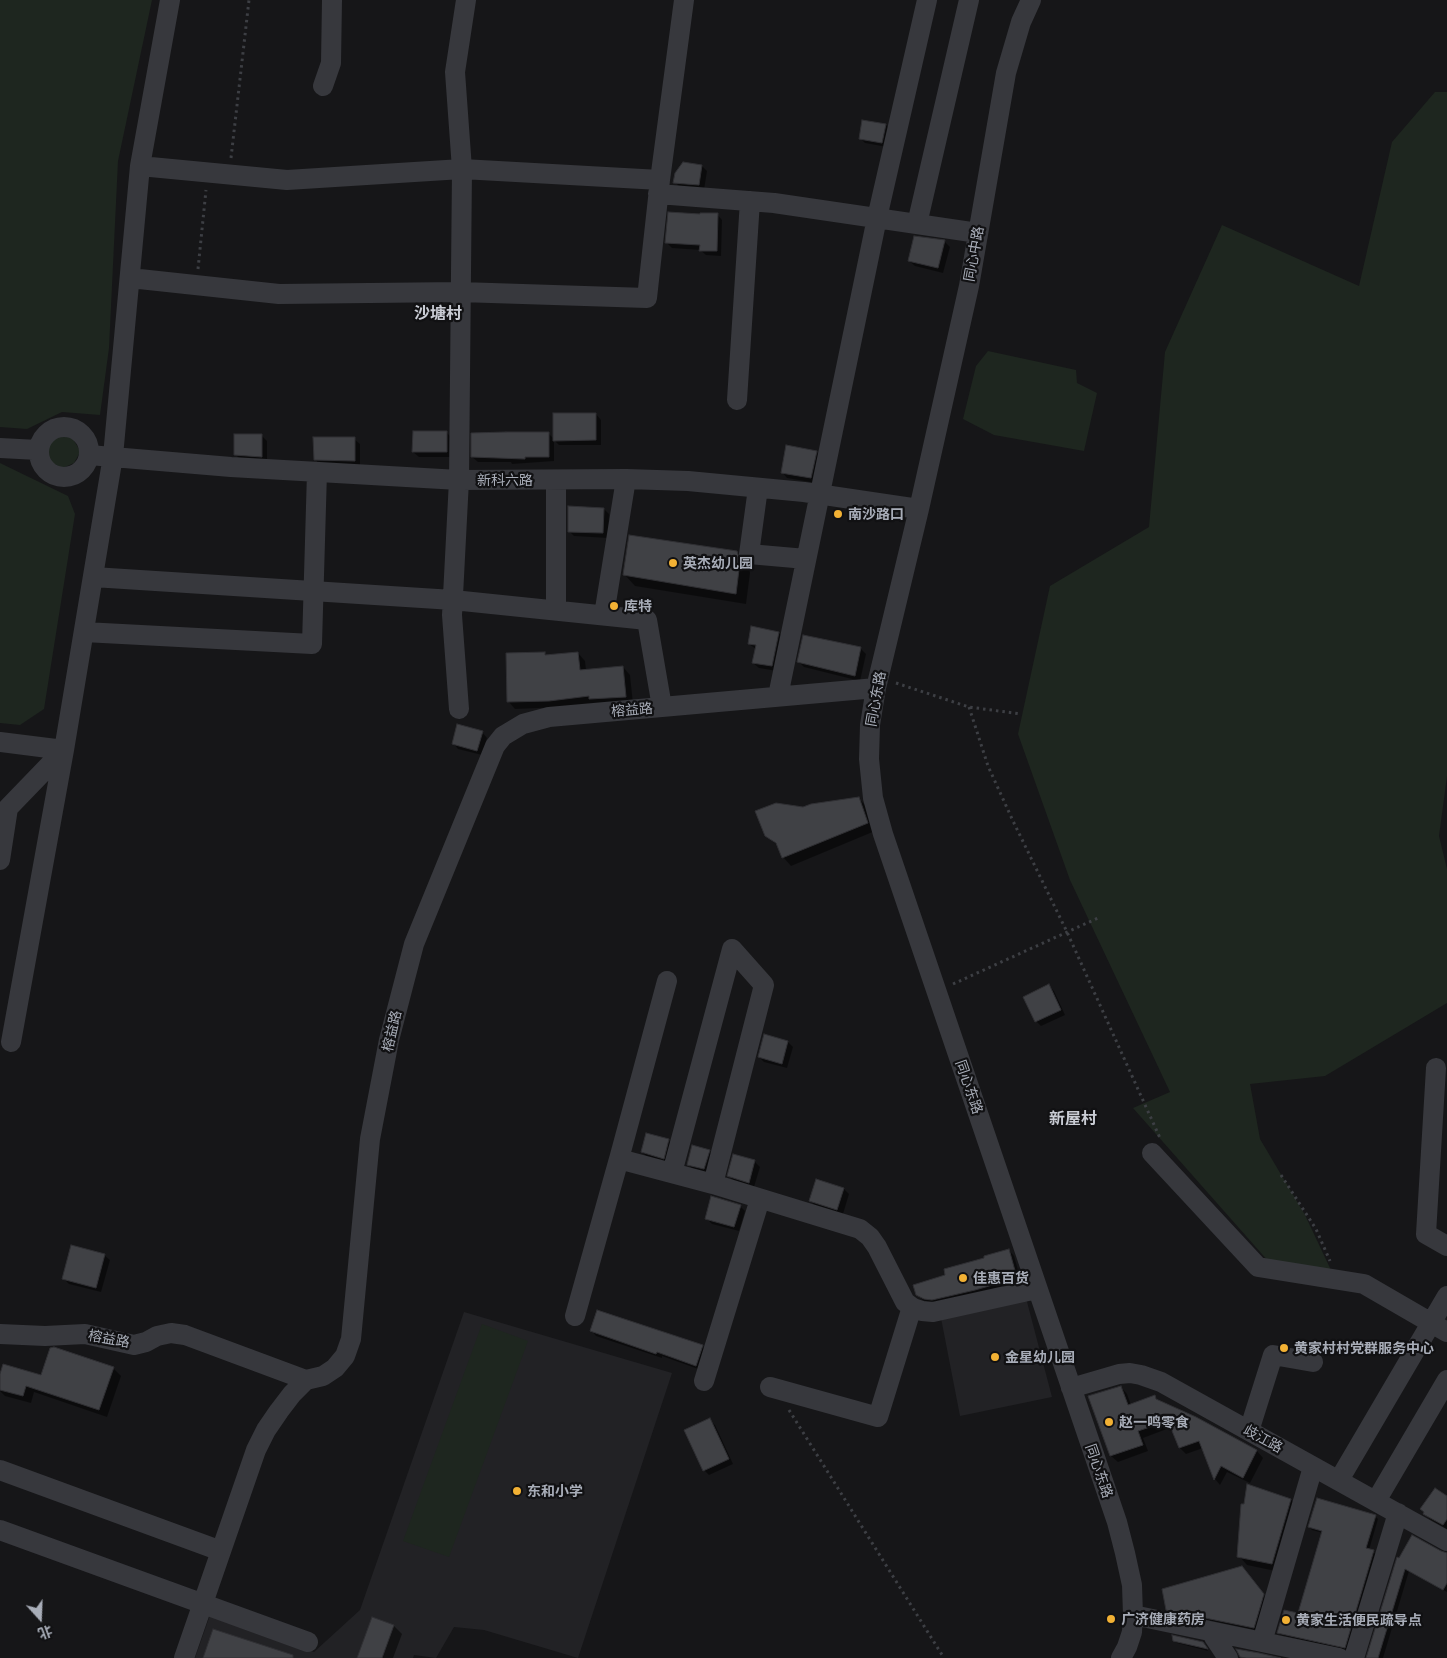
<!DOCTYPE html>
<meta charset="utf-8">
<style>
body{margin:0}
#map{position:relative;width:1447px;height:1658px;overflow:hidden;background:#161618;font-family:Lato,"Noto Sans SC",sans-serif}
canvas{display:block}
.north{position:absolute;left:15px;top:1593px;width:50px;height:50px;-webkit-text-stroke:4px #111113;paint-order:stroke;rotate:160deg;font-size:14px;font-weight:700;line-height:20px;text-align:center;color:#a8adb8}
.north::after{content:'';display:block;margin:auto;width:18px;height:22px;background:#a8adb8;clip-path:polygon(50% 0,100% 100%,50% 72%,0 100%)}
</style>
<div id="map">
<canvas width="1447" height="1658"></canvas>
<div class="north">北</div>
</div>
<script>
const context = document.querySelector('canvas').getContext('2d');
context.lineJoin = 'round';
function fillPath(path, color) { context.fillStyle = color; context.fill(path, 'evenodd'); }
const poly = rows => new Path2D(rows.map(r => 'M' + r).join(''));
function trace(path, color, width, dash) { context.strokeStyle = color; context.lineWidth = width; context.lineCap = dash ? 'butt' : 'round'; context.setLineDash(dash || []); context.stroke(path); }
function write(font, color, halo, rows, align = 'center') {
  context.font = font + ' Lato,"Noto Sans SC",sans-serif'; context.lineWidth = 4.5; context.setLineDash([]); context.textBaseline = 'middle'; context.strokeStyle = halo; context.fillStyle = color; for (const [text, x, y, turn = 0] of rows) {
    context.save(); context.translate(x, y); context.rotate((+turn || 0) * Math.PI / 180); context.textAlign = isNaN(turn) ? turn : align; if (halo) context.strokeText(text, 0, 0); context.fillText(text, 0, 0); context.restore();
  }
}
const built = poly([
 [1026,1298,1052,1397,960,1416,941,1318],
 [464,1312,672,1373,578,1658,484,1630,454,1627,436,1658,414,1655,413,1658,195,1658,210,1615,314,1652,360,1610]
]);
const green = poly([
 [0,0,152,0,118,161,109,348,100,415,62,412,27,429,0,427],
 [1435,92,1447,92,1447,776,1439,836,1447,869,1447,1003,1325,1076,1250,1084,1260,1139,1305,1215,1330,1268,1321,1287,1284,1279,1133,1108,1170,1092,1070,880,1018,734,1050,586,1149,527,1165,352,1222,225,1359,286,1392,142],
 [988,351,1076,370,1077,383,1097,393,1084,451,994,435,963,419,976,366],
 [63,435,73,439,79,449,79,454,74,463,65,467,60,467,51,462,45,447,48,442,58,436],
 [0,463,68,496,75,514,44,709,20,725,0,723],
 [482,1324,528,1341,449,1557,403,1541]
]);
const shadow = poly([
 [863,121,886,125,891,130,887,147,865,143,860,138],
 [702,166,707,171,704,190,680,187,675,182],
 [717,214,722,220,721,256,706,255,700,250,672,248,667,243],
 [944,241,950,247,943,273,915,266,909,261],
 [596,414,601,420,601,445,559,445,554,440,554,461,512,464,511,462,478,462,472,457,549,434,554,439],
 [446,432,451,437,452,457,419,457,413,452],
 [262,436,267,441,267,462,241,460,236,455],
 [354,439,360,444,360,465,320,465,315,459],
 [816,452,821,457,816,483,787,478,782,472],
 [604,509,609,514,608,538,574,536,569,531],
 [737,552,748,563,750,573,746,604,635,586,624,574],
 [779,633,784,638,777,671,759,668,753,663,756,649,749,644],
 [804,637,861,649,866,654,860,681,804,667,799,662],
 [544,653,547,656,578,653,585,661,586,670,623,667,630,675,633,704,515,709,508,701],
 [482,732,487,738,482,755,458,749,453,743],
 [859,799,867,807,875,831,791,866,783,857,778,846,766,835,803,808],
 [1049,986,1054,991,1065,1015,1041,1026,1036,1021],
 [788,1042,793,1047,787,1068,764,1062,759,1057],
 [668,1140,673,1145,669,1163,647,1157,642,1152],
 [709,1151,714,1156,710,1174,693,1170,688,1164],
 [734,1155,755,1162,760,1167,754,1187,734,1181,729,1176],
 [844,1189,849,1194,843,1214,816,1206,810,1201],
 [740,1206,745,1211,739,1231,712,1224,706,1218],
 [1009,1250,1014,1256,1022,1284,931,1304,923,1300,917,1295],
 [104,1255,110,1260,101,1292,69,1284,63,1278],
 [591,1330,676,1338,677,1336,702,1346,707,1351,701,1370,662,1356,662,1358,596,1336],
 [113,1368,121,1376,107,1417,34,1392,31,1403,5,1396,0,1391,0,1379,42,1376],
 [1121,1387,1127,1394,1131,1405,1154,1396,1160,1402,1195,1418,1257,1451,1263,1458,1250,1483,1227,1472,1220,1485,1215,1479,1203,1448,1186,1454,1180,1448,1172,1427,1143,1438,1148,1451,1118,1462,1111,1456,1090,1397],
 [709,1420,715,1425,733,1464,709,1475,704,1470],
 [1447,1497,1447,1529,1430,1519,1425,1514],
 [1291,1500,1299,1508,1280,1572,1247,1565,1239,1556],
 [1375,1516,1378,1519,1369,1550,1376,1554,1347,1650,1281,1635,1278,1633,1299,1615,1323,1533,1312,1530,1309,1527],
 [1441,1553,1447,1553,1447,1592,1409,1571,1383,1658,1368,1658,1398,1559],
 [1244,1570,1265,1597,1256,1630,1170,1612,1167,1609],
 [373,1618,394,1626,402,1634,393,1658,359,1658],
 [1174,1641,1206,1646,1208,1651,1177,1643]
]);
const building = poly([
 [862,120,886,124,882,143,859,139,862,120],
 [683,162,702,165,699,185,673,183,675,173,683,162],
 [668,212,700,214,700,213,718,213,717,251,699,251,700,245,665,243,668,212],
 [914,236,945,240,938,268,908,261,914,236],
 [553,413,596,413,596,440,553,441,553,413],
 [413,431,447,431,447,452,412,452,413,431],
 [506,432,549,432,549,457,525,457,525,459,471,457,471,433,506,432],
 [234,434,262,434,262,457,234,455,234,434],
 [313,437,355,437,355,461,314,460,313,437],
 [786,445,817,451,811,478,781,473,786,445],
 [568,506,604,508,603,533,568,532,568,506],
 [629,535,737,551,740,561,736,594,623,575,629,535],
 [751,626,779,632,772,666,752,663,756,645,748,644,751,626],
 [803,635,861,647,855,676,797,662,803,635],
 [545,652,545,655,578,652,580,670,623,666,626,697,589,699,589,696,549,701,507,702,506,653,545,652],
 [457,724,483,731,477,751,452,744,457,724],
 [859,797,868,823,782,858,776,843,765,836,755,811,776,803,803,807,811,804,859,797],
 [1049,984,1061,1010,1035,1022,1023,997,1049,984],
 [764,1034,788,1041,782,1064,758,1057,764,1034],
 [646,1133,669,1139,664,1159,641,1152,646,1133],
 [692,1145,710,1150,704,1169,687,1165,692,1145],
 [733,1154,755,1160,749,1183,727,1176,733,1154],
 [816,1179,844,1188,837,1210,809,1201,816,1179],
 [711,1196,741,1205,734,1227,705,1219,711,1196],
 [71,1245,105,1254,96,1288,62,1279,71,1245],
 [1009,1249,1017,1278,975,1290,932,1300,924,1299,916,1295,913,1285,945,1275,944,1269,984,1258,984,1256,1009,1249],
 [597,1310,703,1345,696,1366,657,1352,656,1354,590,1331,597,1310],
 [54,1347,114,1367,99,1410,26,1386,23,1396,0,1390,0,1374,3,1364,41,1375,50,1348,54,1347],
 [1121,1386,1128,1405,1155,1395,1156,1399,1196,1417,1257,1450,1243,1478,1221,1466,1214,1480,1199,1441,1179,1448,1168,1421,1138,1431,1143,1445,1110,1456,1088,1396,1121,1386],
 [710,1418,729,1459,703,1471,684,1430,710,1418],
 [1247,1484,1291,1499,1272,1564,1237,1557,1241,1504,1244,1504,1247,1484],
 [1435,1488,1447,1496,1447,1519,1443,1525,1423,1514,1424,1512,1420,1509,1435,1488],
 [1317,1498,1376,1515,1366,1548,1374,1550,1345,1648,1277,1633,1284,1610,1298,1613,1322,1531,1308,1527,1317,1498],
 [1412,1535,1441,1551,1447,1553,1447,1583,1443,1590,1405,1569,1378,1658,1366,1658,1397,1557,1399,1558,1412,1535],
 [1242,1566,1264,1594,1254,1628,1166,1610,1162,1589,1242,1566],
 [372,1617,394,1625,382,1658,357,1658,372,1617],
 [213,1629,293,1655,293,1658,203,1658,213,1629],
 [1172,1635,1203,1642,1208,1649,1173,1641,1172,1635],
 [1236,1649,1259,1653,1281,1658,1246,1658,1240,1657,1236,1649]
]);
const path = poly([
 [231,158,249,0],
 [198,269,206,190],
 [896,683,969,707,1021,714],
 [969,707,988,766,1013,821,1067,932,1160,1138],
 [953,984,1098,918],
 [1281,1175,1316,1229,1330,1261],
 [789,1410,944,1658]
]);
const minor = poly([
 [1031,0,1021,22,1006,73,969,286,919,509,876,688,870,725,869,759,873,798,883,834,1117,1522,1125,1553,1132,1585,1133,1615,1132,1632,1127,1647,1121,1658],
 [323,86,331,63,332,0],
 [140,166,287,180,462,169,660,180],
 [658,194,774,203,978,233],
 [917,224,969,0],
 [130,278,279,294,460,292,647,298,660,180,684,0],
 [737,400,750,201],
 '39 452a25 25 0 1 1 50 0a25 25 0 1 1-50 0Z',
 [0,448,38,450],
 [89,455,231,467,459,480,626,479,688,481,804,492,919,509],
 [556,480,556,610],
 [758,488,749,554,806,559],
 [93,577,453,600,647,620,662,707],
 [604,615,626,479],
 [84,632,312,644,317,472],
 [778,696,877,218,927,0],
 [459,709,452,615,459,480,462,169,455,72,466,0],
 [0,742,64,750],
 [0,860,8,808,64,750],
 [667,981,619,1159,713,1184,860,1229,870,1237,877,1247,905,1302,913,1308,922,1311,933,1312,1037,1289],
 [11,1042,64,750,113,456,140,166,170,0],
 [1436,1068,1426,1234,1447,1246],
 [1152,1153,1258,1267,1364,1284,1447,1332],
 [672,1173,732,949,764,985,713,1184],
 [575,1316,619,1159],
 [0,1334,45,1336,85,1334,134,1345,146,1342,157,1336,171,1333,185,1335,306,1380,323,1376,335,1368,345,1356,351,1339,370,1139,389,1040,414,944,495,746,503,736,523,724,549,717,876,688],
 [704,1381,760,1199],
 [770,1387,878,1417,912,1307],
 [1071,1388,1119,1374,1130,1373,1141,1375,1161,1382,1447,1541],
 [1249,1431,1273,1355,1313,1362],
 [0,1470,221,1551],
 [1339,1480,1447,1296],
 [1376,1501,1447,1380],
 [0,1530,308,1642],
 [1133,1615,1339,1658],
 [1214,1637,1228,1658],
 [1262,1642,1313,1467],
 [184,1658,256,1450,266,1430,279,1411,292,1394,306,1380],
 [1354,1658,1398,1513]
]);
const markers = [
 [838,514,5,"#f2b134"],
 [673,563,5,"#f2b134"],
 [614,606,5,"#f2b134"],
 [963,1278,5,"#f2b134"],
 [1284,1348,5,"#f2b134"],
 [995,1357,5,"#f2b134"],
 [1109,1422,5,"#f2b134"],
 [517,1491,5,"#f2b134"],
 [1111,1619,5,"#f2b134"],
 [1286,1620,5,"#f2b134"]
];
const streetNames = [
 ["同心中路",974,254,-80],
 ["新科六路",505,480],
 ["同心东路",876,699,-80],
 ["榕益路",632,710,-5],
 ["榕益路",392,1031,-77],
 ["同心东路",969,1087,71],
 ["榕益路",109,1339,10],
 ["歧江路",1263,1439,29],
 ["同心东路",1099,1471,71]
];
const poiNames = [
 ["南沙路口",848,514],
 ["英杰幼儿园",683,563],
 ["库特",624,606],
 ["佳惠百货",973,1278],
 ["黄家村村党群服务中心",1294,1348],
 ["金星幼儿园",1005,1357],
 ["赵一鸣零食",1119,1422],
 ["东和小学",527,1491],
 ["广济健康药房",1121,1619],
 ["黄家生活便民疏导点",1296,1620]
];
const quarterNames = [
 ["沙塘村",438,314],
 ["新屋村",1073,1119]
];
fillPath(built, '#222225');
fillPath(green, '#1e261f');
fillPath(shadow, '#0007');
fillPath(building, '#404145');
trace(building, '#303034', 1);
trace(path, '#3d3f44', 3, [2.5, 4]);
trace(minor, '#37383d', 20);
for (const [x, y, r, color] of markers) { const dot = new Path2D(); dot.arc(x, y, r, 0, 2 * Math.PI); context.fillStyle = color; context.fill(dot); trace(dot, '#111113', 2); }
write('14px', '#a8adb8', '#111113', streetNames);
write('bold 14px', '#a8adb8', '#111113', poiNames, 'left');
write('bold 16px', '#c9ccd4', '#111113', quarterNames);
</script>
